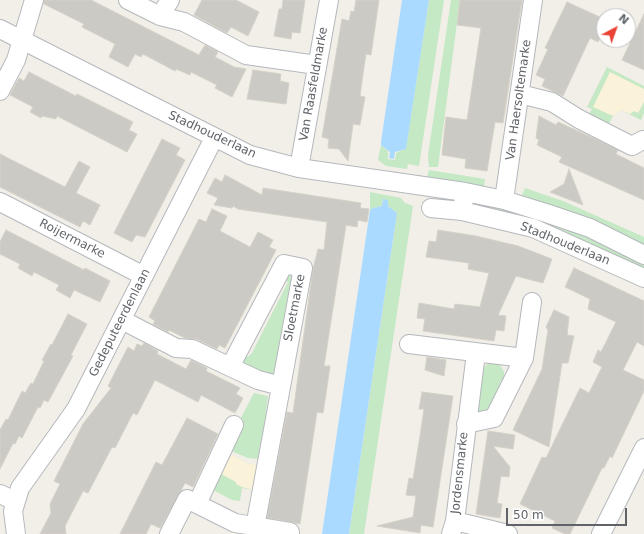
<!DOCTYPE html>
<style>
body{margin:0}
#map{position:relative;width:644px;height:534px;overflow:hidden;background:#f1efe8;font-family:"DejaVu Sans",sans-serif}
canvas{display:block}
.north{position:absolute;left:596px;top:8px;width:40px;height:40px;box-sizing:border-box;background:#fff;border:1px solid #bfc1c3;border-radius:50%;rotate:41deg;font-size:11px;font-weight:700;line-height:16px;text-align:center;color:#5f6368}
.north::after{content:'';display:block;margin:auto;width:14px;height:18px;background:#ea4335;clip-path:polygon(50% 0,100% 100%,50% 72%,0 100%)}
.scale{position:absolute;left:506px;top:508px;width:121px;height:18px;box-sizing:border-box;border:2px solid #5f6368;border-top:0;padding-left:5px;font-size:12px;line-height:14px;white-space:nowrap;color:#5f6368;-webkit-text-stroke:3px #fff;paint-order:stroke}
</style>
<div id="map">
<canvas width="644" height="534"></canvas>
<div class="north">N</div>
<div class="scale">50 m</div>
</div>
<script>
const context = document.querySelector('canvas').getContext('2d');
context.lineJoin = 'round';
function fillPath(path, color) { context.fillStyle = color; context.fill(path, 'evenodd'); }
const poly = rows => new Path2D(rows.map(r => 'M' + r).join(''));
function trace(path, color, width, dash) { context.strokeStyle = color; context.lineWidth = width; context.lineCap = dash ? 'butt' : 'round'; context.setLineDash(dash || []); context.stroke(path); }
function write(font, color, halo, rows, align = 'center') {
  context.font = font + ' "DejaVu Sans",sans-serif'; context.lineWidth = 3; context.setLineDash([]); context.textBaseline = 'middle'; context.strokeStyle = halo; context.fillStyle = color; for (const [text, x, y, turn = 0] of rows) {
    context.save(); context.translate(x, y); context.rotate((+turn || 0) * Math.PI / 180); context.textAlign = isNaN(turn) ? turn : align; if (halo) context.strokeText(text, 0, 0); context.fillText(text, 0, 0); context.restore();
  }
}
const green = poly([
 [429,0,444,0,419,166,408,164,407,169,386,166,378,160,381,145,388,151,388,159,395,160,396,153,406,148],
 [451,0,460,0,438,167,429,167,428,155],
 [607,67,644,86,644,113,641,120,621,110,613,116,607,128,589,114,592,109,587,107],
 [429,170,485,179,484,187,427,177],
 [525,188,563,201,644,237,644,246,580,216,522,195],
 [370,192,401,198,405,203,413,206,364,534,349,534,397,213,388,206,386,200,383,199,382,206,373,208,370,210],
 [473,202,492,205,555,224,602,244,644,265,644,272,468,205],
 [286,274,293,277,280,372,272,378,241,364,245,355,248,357,252,353,288,282,282,279],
 [490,362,499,363,504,372,504,376,503,380,501,380,491,411,479,413,474,405,480,370],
 [254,393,268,396,260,459,248,458,231,451,239,435,236,427],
 [231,454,247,463,257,465,254,490,242,488,240,501,232,500,213,490]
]);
const sand = poly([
 [610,72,644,89,644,102,638,113,634,111,630,114,621,110,613,116,593,107],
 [231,454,247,463,257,465,254,490,242,487,236,484,236,482,221,474]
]);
const water = poly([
 [402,0,429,0,406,149,395,152,394,159,389,158,390,152,381,145,381,142],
 [383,199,388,200,388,206,397,213,349,534,322,534,370,210,373,208,382,206]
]);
const building = poly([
 [44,0,91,0,199,55,205,45,218,52,215,57,234,67,246,69,232,97,215,88,217,85,191,72,190,75,176,69,175,71,143,54,141,57,135,54,128,67,109,57,115,44,82,27,84,24,44,4,44,0],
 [202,0,236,0,259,12,248,36,231,27,227,33,194,15,202,0],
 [283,0,305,0,300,33,292,32,291,39,274,36,279,9,282,9,283,0],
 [356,0,379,0,371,55,366,54,364,67,360,96,365,97,360,125,353,124,348,161,339,149,328,148,329,139,322,137,342,19,349,21,351,11,354,12,356,0],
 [460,0,522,0,503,123,495,122,487,171,465,168,466,159,442,155,446,117,467,120,481,28,457,25,460,0],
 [567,2,604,19,604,30,598,42,590,38,563,96,542,86,545,79,536,75,548,49,545,48,567,2],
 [644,14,644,70,622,60,644,14],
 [253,70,281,74,280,81,289,83,286,104,247,99,253,70],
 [29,72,76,96,77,94,133,122,129,130,137,134,127,152,57,116,56,119,42,116,41,118,30,112,33,107,10,95,19,78,24,81,29,72],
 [539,116,556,125,558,122,593,138,618,150,616,154,644,168,644,200,559,162,562,157,537,145,539,140,536,138,539,116],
 [162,139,180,148,176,155,185,160,145,237,136,235,132,242,114,233,162,139],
 [0,154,65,187,79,161,90,167,76,193,100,205,90,225,83,221,80,227,0,187,0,154],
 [569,169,583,205,550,192,564,184,569,169],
 [225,175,262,195,263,188,361,203,360,208,369,209,367,222,358,220,357,227,346,225,324,366,330,366,326,394,323,413,317,412,300,524,267,518,287,412,293,413,313,269,318,249,324,250,327,222,238,209,233,206,232,208,214,205,218,198,207,193,215,178,222,182,225,175],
 [212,209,227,216,220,231,250,247,258,232,273,240,269,247,276,250,225,348,219,345,217,349,196,339,185,338,169,330,168,332,153,324,155,321,149,317,199,219,206,222,212,209],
 [6,230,84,270,85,268,110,281,100,302,74,290,70,298,56,290,59,285,34,272,32,276,18,268,20,264,0,254,0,242,6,230],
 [438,230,476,236,518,246,552,259,543,283,516,276,498,315,506,316,504,331,496,330,494,341,423,331,425,319,417,318,419,303,454,309,455,304,480,307,489,273,468,269,469,263,426,257,429,241,436,242,438,230],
 [574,268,644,301,644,346,637,342,623,370,644,380,644,391,612,458,610,456,604,468,602,468,570,534,565,534,552,528,555,521,520,504,542,457,546,458,580,388,589,393,602,367,593,362,598,350,601,352,616,322,588,309,590,299,565,287,574,268],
 [554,310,569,317,567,335,574,336,568,363,562,363,549,447,513,430,542,369,548,330,546,327,554,310],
 [68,314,87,324,71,355,73,356,48,402,44,400,40,408,38,407,22,438,19,436,15,444,13,443,0,469,0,430,6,419,8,420,22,391,25,393,31,383,33,384,44,361,42,360,51,344,52,345,68,314],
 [144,343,158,351,157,354,186,369,191,360,207,368,206,371,240,388,236,394,243,398,235,413,201,395,198,402,155,380,137,415,133,413,115,448,112,447,88,493,83,491,65,526,66,534,40,534,51,513,50,504,60,484,54,481,83,424,111,388,108,386,128,347,134,351,137,344,142,346,144,343],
 [427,357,446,360,444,376,425,370,427,357],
 [422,392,453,396,433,527,421,525,420,533,377,526,413,517,416,496,406,495,409,478,413,479,420,436,424,409,419,409,422,392],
 [187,418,218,434,193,487,185,483,160,528,151,524,146,534,120,534,156,462,162,465,187,418],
 [488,431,515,435,513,449,493,446,510,467,509,477,501,476,497,503,502,504,500,518,476,514,488,431]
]);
const minor = poly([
 [128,0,160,16,184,22,246,55,317,65],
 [160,16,170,0],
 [0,29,250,155,299,168,465,192,504,200,546,213,590,228,644,255],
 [0,91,16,60,34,0],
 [520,94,552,102,579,119,632,146,643,140],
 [299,168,329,0],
 [465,192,462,211,533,228,644,278],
 [504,200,533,0],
 [0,202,144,276],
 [431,208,462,211],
 [122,320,176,348,192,349,258,380,281,386],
 [409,344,524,358],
 [230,367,284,264,303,268,255,527],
 [466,424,494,418,524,358,532,302],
 [0,494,15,501],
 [197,504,234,425],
 [455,521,476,353],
 [16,534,13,511,20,488,76,409,214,138],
 [169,534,187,499,235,523,290,532],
 [451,534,455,521,508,534],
 [601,534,644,448]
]);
const streetNames = [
 ["Van Raasfeldmarke",314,84,-80],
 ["Van Haersoltemarke",519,100,-82],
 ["Stadhouderlaan",212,135,25],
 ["Roijermarke",72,239,27],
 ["Stadhouderlaan",565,244,22],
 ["Sloetmarke",295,308,-79],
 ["Gedeputeerdenlaan",120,323,-63],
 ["Jordensmarke",460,473,-84]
];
fillPath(green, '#c5e8c5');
fillPath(sand, '#fbf3d9');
fillPath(water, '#aadaff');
fillPath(building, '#cccac5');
trace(building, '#d6d1c6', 1);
trace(minor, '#b5b8bc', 20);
trace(minor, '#fff', 18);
write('12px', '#5f6368', '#fff', streetNames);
</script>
